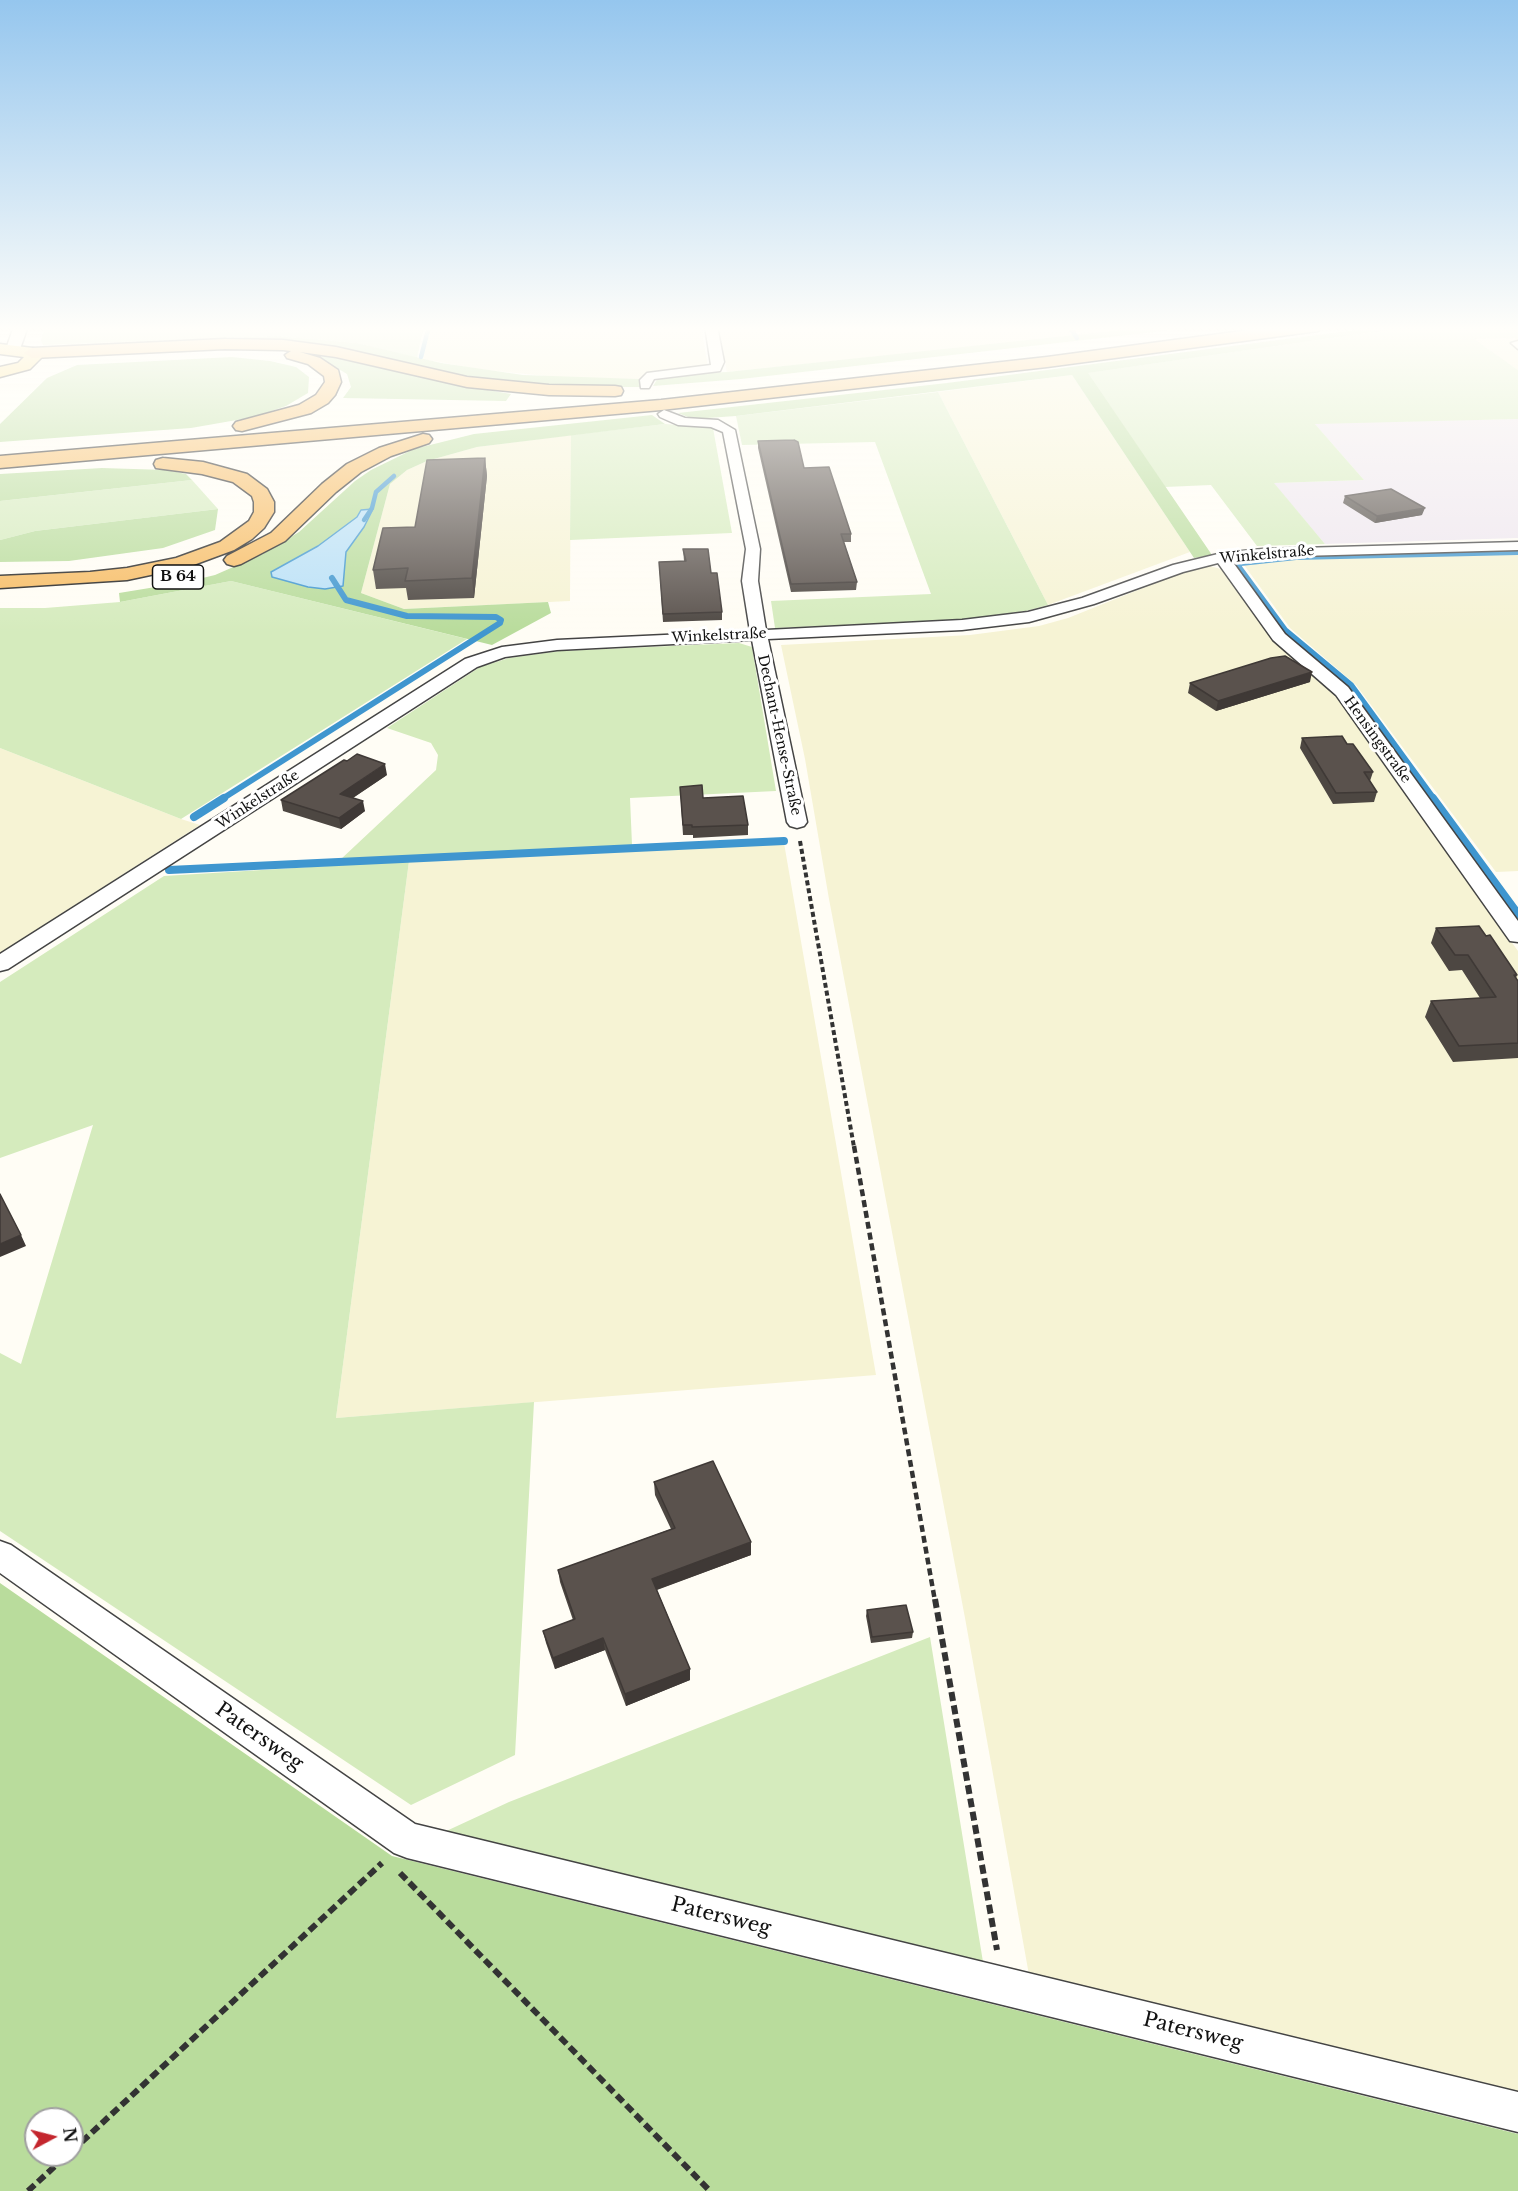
<!DOCTYPE html>
<meta charset="utf-8">
<style>
body{margin:0}
#map{position:relative;width:1518px;height:2191px;overflow:hidden;background:#fffdf5;font-family:"Libre Baskerville",serif}
canvas{display:block}
.north{position:absolute;left:24px;top:2107px;width:60px;height:60px;box-sizing:border-box;background:#fff;border:2px solid #a0a0a0;border-radius:50%;rotate:83deg;font-size:16px;font-weight:700;line-height:24px;text-align:center;color:#111}
.north::after{content:'';display:block;margin:auto;width:21px;height:27px;background:#c4262e;clip-path:polygon(50% 0,100% 100%,50% 72%,0 100%)}
</style>
<div id="map">
<canvas width="1518" height="2191"></canvas>
<div class="north">N</div>
</div>
<script>
const context = document.querySelector('canvas').getContext('2d');
context.lineJoin = 'round';
function fillPath(path, color) { context.fillStyle = color; context.fill(path, 'evenodd'); }
const poly = rows => new Path2D(rows.map(r => 'M' + r).join(''));
function trace(path, color, width, dash) { context.strokeStyle = color; context.lineWidth = width; context.lineCap = dash ? 'butt' : 'round'; context.setLineDash(dash || []); context.stroke(path); }
function write(font, color, halo, rows, align = 'center') {
  context.font = font + ' "Libre Baskerville",serif'; context.lineWidth = 6; context.setLineDash([]); context.textBaseline = 'middle'; context.strokeStyle = halo; context.fillStyle = color; for (const [text, x, y, turn = 0] of rows) {
    context.save(); context.translate(x, y); context.rotate((+turn || 0) * Math.PI / 180); context.textAlign = isNaN(turn) ? turn : align; if (halo) context.strokeText(text, 0, 0); context.fillText(text, 0, 0); context.restore();
  }
}
const industrial = poly([
 [1518,419,1518,538,1325,544,1273,483,1364,480,1314,423]
]);
const farmland = poly([
 [431,326,701,326,708,367,661,371,639,379,565,378,477,369,423,359],
 [718,326,1066,326,1073,336,727,372],
 [1076,326,1160,326,1082,335],
 [1518,338,1518,370,1473,339],
 [1072,375,1190,552,1048,605,938,392],
 [571,435,570,601,404,609,361,593,390,484,407,470,427,461,477,447],
 [1518,554,1518,871,1496,872,1356,685,1290,628,1244,565,1298,559],
 [1210,566,1225,570,1333,692,1518,951,1518,2094,1029,1975,965,1618,829,899,805,759,781,645,970,635,1039,626,1068,618,1183,572],
 [0,748,181,819,200,825,0,953],
 [784,843,876,1375,336,1418,409,861]
]);
const green = poly([
 [45,326,424,326,417,358,357,343,276,336,43,345,41,341],
 [1415,326,1518,326,1518,338,1474,339,1518,370,1518,419,1315,424,1364,480,1274,483,1325,544,1257,546,1211,485,1165,487,1087,373],
 [938,392,1048,605,1026,611,958,620,775,628,771,601,931,594,875,442,742,445,736,416],
 [665,424,713,428,732,533,570,540,571,435],
 [192,480,218,509,35,531,0,540,0,501],
 [231,581,467,639,181,819,0,748,0,608,45,608,120,602],
 [739,643,752,647,776,791,630,798,632,845,340,860,436,770,438,755,431,743,387,728,480,667,509,658,560,651],
 [409,861,336,1418,534,1402,515,1755,411,1805,0,1531,0,1353,21,1364,93,1125,0,1158,0,982,164,876],
 [930,1637,983,1962,442,1833,509,1802]
]);
const forest = poly([
 [1160,326,1207,326,741,379,653,386,658,378,668,375,727,372],
 [1386,326,1415,326,1088,373,1212,555,1194,558,1072,375,736,416,693,419,678,413,947,383],
 [276,336,357,343,441,363,523,375,639,379,641,387,550,387,472,379,326,347,62,349,62,345],
 [294,349,358,360,464,386,511,394,506,401,343,398,351,387,347,374,322,359,290,351],
 [232,357,270,361,296,367,309,377,308,393,286,406,254,417,191,428,0,442,0,424,47,378,77,365],
 [652,415,665,424,477,447,427,461,407,470,390,484,361,593,404,609,548,602,551,613,492,645,231,581,120,602,119,593,186,582,215,575,263,554,299,532,355,481,371,470,414,449,474,434],
 [102,468,166,470,186,474,192,480,0,501,0,474],
 [218,509,215,530,163,548,69,561,0,562,0,540,35,531],
 [0,1583,392,1856,1518,2134,1518,2191,0,2191],
 [36,2119,72,2119,72,2155,36,2155]
]);
const water = poly([
 [373,509,364,527,346,552,343,586,325,589,308,587,272,577,271,572,318,546,357,517,361,510,373,509]
]);
const streamFar2 = poly([
 [1069,326,1077,338],
 [421,357,429,326],
 [364,520,372,508,376,492,394,476]
]);
const streamFar1 = poly([
 [222,799,500,623,501,620,496,617,407,616,346,600,332,578],
 [1434,799,1351,685,1285,630,1238,566,1241,563,1296,557,1518,552]
]);
const stream = poly([
 [1433,798,1518,914],
 [194,817,224,798],
 [169,870,784,841]
]);
const pathFar2 = poly([
 [800,841,854,1147]
]);
const pathFar1 = poly([
 [854,1146,935,1601]
]);
const path = poly([
 [935,1599,997,1950],
 [400,1873,710,2191],
 [72,2151,382,1863],
 [28,2191,67,2155]
]);
const service = poly([
 [1518,341,1518,349,1511,343,1518,341]
]);
const minor = poly([
 [705,326,717,326,724,362,720,371,654,379,649,388,641,388,640,380,647,373,711,365,705,326],
 [664,410,685,418,718,420,735,430,760,549,758,581,766,630,962,620,1028,612,1082,598,1173,565,1222,553,1263,549,1518,542,1518,550,1263,557,1232,561,1285,634,1348,687,1518,921,1518,942,1510,941,1336,695,1273,640,1218,563,1183,572,1094,604,1029,622,962,630,768,639,807,822,804,826,797,828,790,826,787,822,752,640,557,650,505,657,477,667,8,969,0,971,0,954,465,659,502,647,557,640,750,631,742,581,746,549,723,432,711,427,678,425,660,417,658,414,664,410],
 [0,1541,11,1545,415,1824,1518,2092,1518,2132,407,1858,394,1853,0,1573,0,1541]
]);
const tertiary = poly([
 [14,326,28,326,20,349,13,353,6,349,14,326]
]);
const primary = poly([
 [0,344,33,348,42,357,30,369,0,377,0,367,18,363,24,357,0,354,0,344]
]);
const trunk = poly([
 [1279,326,1325,326,1318,331,1047,367,661,410,0,468,0,456,661,400,1047,357,1279,326],
 [225,339,283,340,336,347,467,377,549,385,615,386,621,387,623,391,621,395,615,396,549,395,467,387,336,357,300,352,320,358,338,370,341,382,335,395,328,403,311,413,242,431,236,430,233,426,236,422,299,405,316,395,325,382,324,376,308,364,287,358,285,355,291,351,283,350,225,349,32,358,24,353,32,348,225,339],
 [423,434,429,435,432,439,429,443,391,456,361,472,336,492,285,541,241,564,234,566,227,564,224,560,227,556,271,533,322,484,347,464,379,448,423,434],
 [163,458,203,462,247,474,267,489,274,502,274,512,264,528,252,539,234,550,188,567,127,580,0,588,0,576,90,572,127,568,176,558,220,542,249,521,254,512,254,502,252,496,233,482,202,474,156,468,154,464,156,460,163,458]
]);
const wall = poly([
 [758,441,851,534,851,542,844,542,857,582,856,590,791,592,758,448],
 [485,458,487,476,474,598,408,600,406,588,376,589,373,570],
 [1345,496,1422,515,1375,523,1343,503],
 [683,549,711,573,722,612,722,620,663,622,659,562,684,561],
 [1310,682,1216,711,1188,693,1190,683],
 [1302,738,1347,744,1373,772,1370,781,1377,792,1374,802,1333,804,1300,748],
 [387,775,353,798,365,811,341,829,283,811,281,800],
 [680,787,703,798,748,825,748,835,693,838,693,835,683,835],
 [1436,928,1486,936,1517,975,1516,978,1518,981,1518,1058,1453,1062,1425,1017,1431,1001,1480,998,1462,970,1449,971,1431,943],
 [654,1482,751,1555,657,1590,690,1669,690,1680,626,1706,605,1650,555,1669,546,1643,543,1631,573,1620,560,1582,558,1570,671,1529,655,1495],
 [867,1610,913,1632,912,1638,871,1643,866,1616]
]);
const shadedWall = poly([
 [485,458,487,476,474,598,472,578],
 [1425,508,1422,515,1375,523,1377,516],
 [1312,672,1310,682,1216,711,1218,701],
 [385,764,387,775,342,805,340,794],
 [363,801,365,811,341,829,339,818],
 [21,1235,26,1246,0,1257,0,1244],
 [751,1542,751,1555,653,1591,652,1579],
 [603,1638,605,1650,555,1669,553,1658],
 [690,1669,690,1680,626,1706,625,1694]
]);
const building = poly([
 [794,440,798,442,804,468,829,467,851,534,841,534,857,582,791,584,758,441,794,440],
 [485,458,472,578,405,581,408,568,373,570,383,528,415,527,427,460,485,458],
 [1391,489,1425,508,1377,516,1345,496,1391,489],
 [683,549,708,549,711,573,717,573,722,612,663,614,659,562,686,561,683,549],
 [1285,656,1312,672,1218,701,1190,683,1271,658,1285,656],
 [1342,736,1347,744,1353,744,1373,772,1364,772,1377,792,1336,793,1302,738,1342,736],
 [357,754,385,764,340,794,363,801,339,818,281,800,344,760,347,761,357,754],
 [702,785,703,798,743,796,748,825,692,827,692,825,683,825,680,787,702,785],
 [1479,926,1486,936,1490,935,1517,975,1514,975,1518,981,1518,1043,1459,1046,1431,1001,1496,997,1468,955,1455,955,1436,928,1479,926],
 [0,1194,21,1235,0,1244,0,1194],
 [713,1461,751,1542,652,1579,690,1669,625,1694,603,1638,553,1658,543,1631,575,1619,558,1570,675,1528,654,1482,713,1461],
 [906,1605,913,1632,872,1637,867,1610,906,1605]
]);
const farStreetnames = [
 ["Winkelstraße",1267,555,-5],
 ["Winkelstraße",719,636,-3],
 ["Dechant-Hense-Straße",779,735,78],
 ["Hensingstraße",1377,740,54],
 ["Winkelstraße",258,800,-33]
];
const shields = [
 [178,577,51]
];
const shieldNames = [
 ["B 64",178,577]
];
const nearStreetnames = [
 ["Patersweg",259,1737,35],
 ["Patersweg",721,1917,14],
 ["Patersweg",1193,2032,14]
];
fillPath(industrial, '#eee6ef');
fillPath(farmland, '#f6f3d4');
fillPath(green, '#d5ebbd');
fillPath(forest, '#b9dc9c');
fillPath(water, '#b9e0f7');
trace(water, '#3f96cf', 1.5);
trace(streamFar2, '#3f96cf', 4.5);
trace(streamFar1, '#3f96cf', 6);
trace(stream, '#3f96cf', 8);
trace(service, '#444', 3);
trace(minor, '#444', 3);
trace(tertiary, '#444', 3);
trace(primary, '#222', 3);
trace(trunk, '#222', 3);
trace(pathFar2, '#333', 4, [5, 3]);
trace(pathFar1, '#333', 4.5, [7, 4]);
trace(path, '#333', 6, [9, 4.5]);
fillPath(service, '#fff');
fillPath(minor, '#fff');
fillPath(tertiary, '#fff');
fillPath(primary, '#f9d66b');
fillPath(trunk, '#f7bc64');
fillPath(wall, '#4d4742');
fillPath(shadedWall, '#3f3936');
fillPath(building, '#5a524d');
trace(building, '#3f3936', 1.5);
const sky = context.createLinearGradient(0, 0, 0, 633);
sky.addColorStop(0, '#95c6ee');
sky.addColorStop(0.52, '#fffefa');
sky.addColorStop(1, '#fffefa00');
context.fillStyle = sky;
context.fillRect(0, 0, 1518, 633);
write('14px', '#111', '#fff', farStreetnames);
for (const [x, y, w] of shields) { const box = new Path2D(); box.roundRect(x - w / 2, y - 12, w, 24, 4.5); context.fillStyle = '#fff'; context.fill(box); trace(box, '#111', 1.5); }
write('bold 15px', '#111', null, shieldNames);
write('20px', '#111', '#fff', nearStreetnames);
</script>
